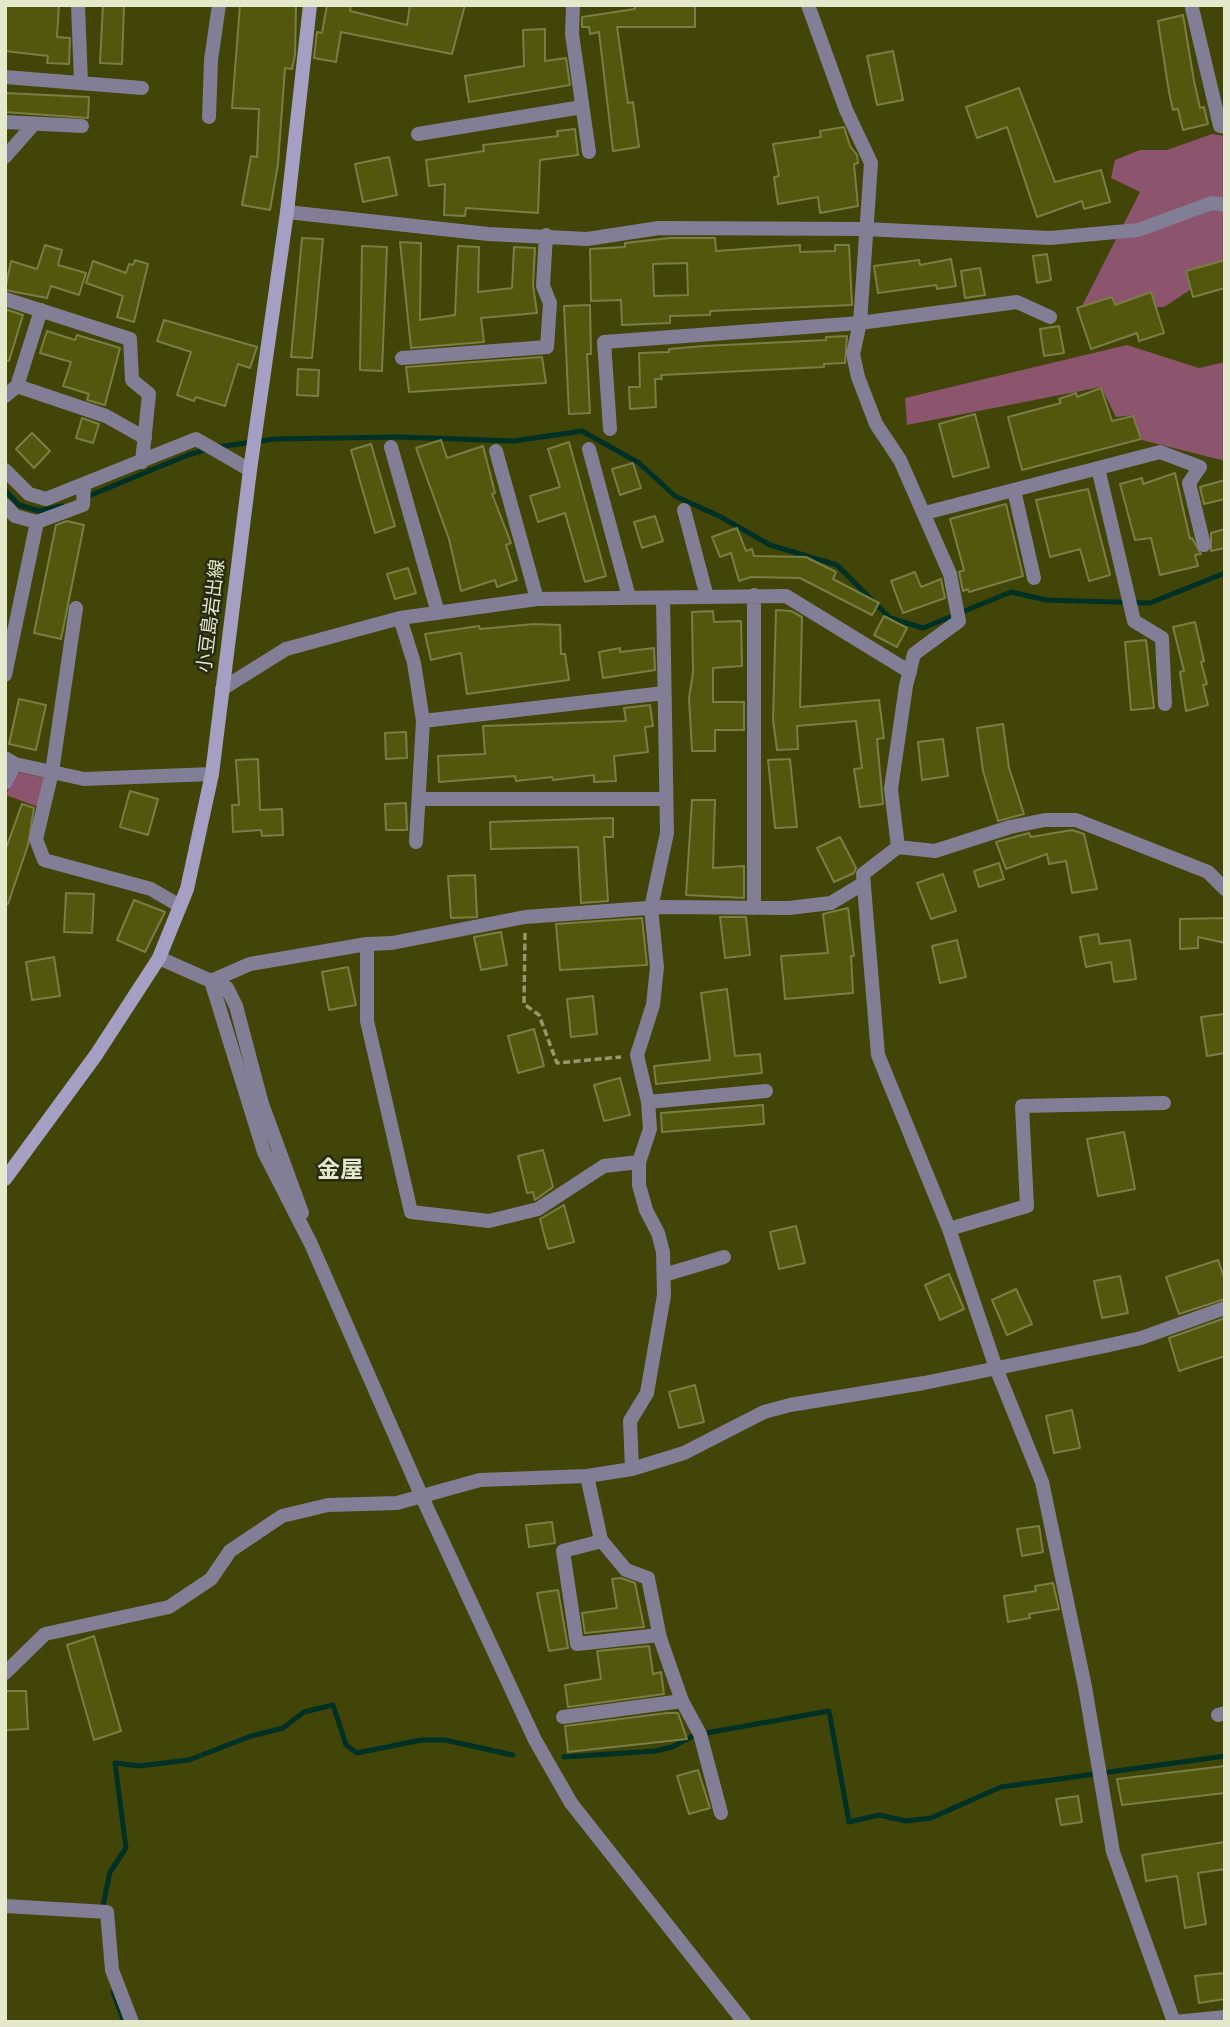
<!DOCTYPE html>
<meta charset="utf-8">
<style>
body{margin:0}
#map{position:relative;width:1230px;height:2027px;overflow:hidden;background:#414507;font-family:"DejaVu Sans",sans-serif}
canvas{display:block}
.frame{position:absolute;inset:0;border:7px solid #e5e9cb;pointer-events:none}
</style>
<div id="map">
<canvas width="1230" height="2027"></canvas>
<div class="frame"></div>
</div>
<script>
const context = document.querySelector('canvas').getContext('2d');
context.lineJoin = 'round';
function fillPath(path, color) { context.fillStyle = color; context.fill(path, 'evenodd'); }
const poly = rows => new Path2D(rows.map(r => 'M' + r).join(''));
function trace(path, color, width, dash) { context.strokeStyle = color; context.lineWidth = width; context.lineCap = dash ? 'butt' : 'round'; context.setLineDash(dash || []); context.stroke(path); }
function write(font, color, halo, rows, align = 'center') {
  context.font = font + ' "DejaVu Sans","Noto Sans JP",sans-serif'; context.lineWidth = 5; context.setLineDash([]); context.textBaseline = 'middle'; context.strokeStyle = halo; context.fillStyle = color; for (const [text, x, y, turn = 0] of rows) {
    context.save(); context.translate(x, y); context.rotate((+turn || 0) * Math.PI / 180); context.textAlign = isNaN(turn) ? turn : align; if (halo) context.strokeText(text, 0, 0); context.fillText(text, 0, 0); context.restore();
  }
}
const green = poly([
 [1212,134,1225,136,1225,271,1222,269,1164,307,1081,308,1140,192,1111,178,1115,160,1140,150,1167,150],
 [1127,345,1199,368,1225,362,1225,461,1142,440,1133,415,1116,417,1101,387,907,425,905,398],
 [17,772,46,778,38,807,6,795]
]);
const stream = poly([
 [218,447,274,439,399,437,514,441,582,431,639,463,675,496,721,517,770,545,837,565,890,618,923,628,1011,592,1046,600,1150,603,1225,573],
 [5,490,19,505,39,511,62,506],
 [84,498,188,455,208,449],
 [564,1757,655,1751,672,1747,695,1735,829,1711,849,1822,879,1815,906,1821,931,1818,1001,1787,1225,1756],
 [102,1910,110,1872,126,1848,115,1763,139,1766,189,1760,251,1736,283,1728,304,1712,333,1705,346,1745,357,1753,421,1740,445,1740,513,1755],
 [113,1992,124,2022]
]);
const building = poly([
 [5,5,59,5,57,37,70,38,69,64,47,63,48,56,5,51,5,5],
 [103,5,124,5,122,64,100,63,103,5],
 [240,5,296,5,295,55,292,69,285,68,278,164,270,210,242,205,251,156,257,157,259,109,232,108,240,5],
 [327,5,351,5,350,11,407,25,410,5,465,5,452,54,341,32,336,62,314,58,317,32,322,33,327,5],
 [635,5,695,5,695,27,617,27,628,103,633,102,639,147,613,151,599,32,590,34,589,27,582,27,582,17,635,9,635,5],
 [1183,15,1194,81,1200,108,1204,107,1208,124,1183,130,1178,109,1173,110,1169,92,1158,21,1183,15],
 [545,29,545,61,566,58,570,85,469,102,465,76,524,66,523,30,545,29],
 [893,51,903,100,877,105,867,56,893,51],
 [1019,88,1055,182,1101,170,1110,202,1084,209,1082,201,1037,217,1007,127,977,138,966,107,1019,88],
 [5,93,89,97,88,118,5,112,5,93],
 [844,127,850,146,857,155,858,163,854,164,858,206,820,213,818,197,778,204,774,177,779,176,773,144,821,137,820,131,844,127],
 [575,129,578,155,540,160,538,213,466,208,465,216,444,215,445,184,429,186,426,160,484,151,483,145,558,136,557,131,575,129],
 [389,157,397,195,363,202,355,164,389,157],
 [302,238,323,239,312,358,291,357,302,238],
 [670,238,715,238,716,251,800,245,800,252,835,251,835,245,849,245,852,305,710,311,710,315,670,316,670,323,622,325,621,300,591,301,590,249,625,247,625,243,670,238],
 [687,263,688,295,654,296,653,264,687,263],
 [400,242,421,243,420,320,455,315,458,246,479,247,478,292,512,288,514,247,535,248,533,285,537,313,481,318,484,342,411,348,400,242],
 [45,245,62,250,58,265,86,273,79,295,51,286,47,298,5,290,11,261,37,269,45,245],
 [362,246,387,247,382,371,360,370,362,246],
 [1047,254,1051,280,1037,283,1033,256,1047,254],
 [951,259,956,286,937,289,936,285,878,293,874,266,919,260,920,265,951,259],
 [135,260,148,264,134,322,117,317,123,296,86,283,93,261,126,273,129,264,133,265,135,260],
 [1225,260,1225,288,1193,297,1186,271,1225,260],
 [980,268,985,295,965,298,961,271,980,268],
 [1151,292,1164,333,1139,341,1137,333,1091,349,1077,308,1112,297,1115,305,1151,292],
 [590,305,591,354,587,354,590,413,569,414,564,306,590,305],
 [5,309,23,315,9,361,5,360,5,309],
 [164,320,257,347,250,368,238,364,225,406,196,397,194,401,177,395,191,352,157,341,164,320],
 [1059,326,1064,353,1044,356,1040,329,1059,326],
 [47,331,75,340,77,335,120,348,105,405,87,400,89,394,63,386,71,362,40,353,47,331],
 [847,336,845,363,824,364,824,367,661,375,662,379,655,379,656,407,630,409,629,387,640,387,639,353,669,352,669,349,704,346,826,340,826,337,847,336],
 [542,357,546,383,409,392,406,367,542,357],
 [298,369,319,370,318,396,297,395,298,369],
 [1101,388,1112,421,1133,416,1141,439,1022,470,1008,417,1061,403,1059,399,1076,393,1077,397,1101,388],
 [975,414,989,467,953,477,939,424,975,414],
 [82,418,99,424,93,443,76,438,82,418],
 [32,433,50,451,34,468,16,449,32,433],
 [441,440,447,458,483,446,495,493,492,494,511,543,506,545,517,580,497,587,495,580,461,591,449,539,416,448,441,440],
 [569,442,606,576,585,582,565,513,538,522,530,496,560,487,548,449,569,442],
 [371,444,395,526,375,533,351,450,371,444],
 [633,463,641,488,620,495,612,469,633,463],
 [1175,473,1190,539,1192,538,1201,554,1195,555,1198,566,1160,575,1151,538,1135,540,1120,484,1142,478,1143,484,1175,473],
 [1225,480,1225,499,1204,504,1200,487,1225,480],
 [1088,489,1110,575,1089,581,1080,549,1050,557,1036,500,1088,489],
 [1006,504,1023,576,969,592,968,589,963,591,959,572,964,570,950,519,1006,504],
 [655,516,663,541,642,548,634,522,655,516],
 [67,521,84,525,61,639,34,633,56,525,67,521],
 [737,528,746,551,752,549,754,556,806,557,836,572,833,579,879,603,872,615,800,578,751,577,739,581,731,553,720,557,712,537,737,528],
 [1225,529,1225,548,1211,551,1211,533,1225,529],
 [408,568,416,593,395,599,387,574,408,568],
 [915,572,921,587,941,579,945,598,903,613,891,581,915,572],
 [776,610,791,611,802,617,800,707,879,700,884,738,877,739,883,804,860,807,854,769,862,768,856,721,797,726,798,749,777,750,773,720,776,610],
 [713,611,714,622,741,621,742,666,713,668,713,702,744,702,744,730,715,730,715,751,692,751,689,698,693,672,692,612,713,611],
 [884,616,907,628,897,647,874,635,884,616],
 [1195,622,1204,661,1201,662,1207,684,1203,685,1208,705,1186,711,1180,672,1184,671,1173,627,1195,622],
 [534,624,560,625,561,654,565,654,569,680,467,694,461,653,431,660,425,634,479,626,480,629,534,624],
 [1146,640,1154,708,1131,710,1125,642,1146,640],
 [620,648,620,652,654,648,655,670,603,678,599,652,620,648],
 [19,699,46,705,36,750,9,744,19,699],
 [650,705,653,726,645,727,648,752,614,756,616,781,594,782,594,775,553,780,552,777,516,781,515,776,439,782,438,756,485,754,483,726,626,721,624,708,650,705],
 [1003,724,1009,768,1024,814,998,821,983,771,977,728,1003,724],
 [406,732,407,758,386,759,385,733,406,732],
 [943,739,948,776,922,780,918,742,943,739],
 [258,759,260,810,282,809,283,835,262,836,261,830,233,832,232,805,239,805,236,760,258,759],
 [790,759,797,827,775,828,768,760,790,759],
 [130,791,158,799,148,835,120,827,130,791],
 [692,800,715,800,713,868,744,866,744,898,686,895,692,800],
 [406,803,407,830,386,830,385,804,406,803],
 [22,804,34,808,28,845,8,904,5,904,5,851,22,804],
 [613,818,613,837,604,837,608,901,581,903,578,847,491,849,490,822,613,818],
 [1072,830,1084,834,1097,889,1072,893,1066,861,1049,864,1047,854,1006,869,996,842,1029,833,1031,837,1072,830],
 [840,837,856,868,854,873,834,882,817,848,840,837],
 [999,863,1004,879,979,887,974,871,999,863],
 [943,874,956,911,931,919,917,883,943,874],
 [475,875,477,917,451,918,448,876,475,875],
 [66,893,94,894,92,933,64,932,66,893],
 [134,900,165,912,145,952,117,940,134,900],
 [848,908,854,956,851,956,853,993,785,999,781,956,828,953,823,914,848,908],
 [720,917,746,917,750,955,725,958,720,917],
 [642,918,647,965,560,970,556,924,642,918],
 [1225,918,1225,943,1198,937,1198,948,1180,949,1180,919,1225,918],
 [501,932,507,965,481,970,474,937,501,932],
 [1098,934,1100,944,1130,940,1136,979,1114,982,1111,962,1086,967,1080,937,1098,934],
 [957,940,966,977,940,983,932,946,957,940],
 [54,957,60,996,32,1000,26,962,54,957],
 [348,967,356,1005,329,1010,322,972,348,967],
 [727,989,735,1056,760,1054,762,1073,656,1084,654,1066,710,1060,701,993,727,989],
 [593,996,597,1034,571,1037,567,999,593,996],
 [1224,1014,1225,1053,1207,1056,1201,1017,1224,1014],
 [534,1029,544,1066,518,1073,508,1036,534,1029],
 [620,1078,630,1115,604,1121,594,1085,620,1078],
 [763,1105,764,1124,662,1132,661,1113,763,1105],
 [1124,1132,1135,1189,1098,1196,1087,1139,1124,1132],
 [543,1150,553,1187,535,1200,533,1192,527,1193,518,1156,543,1150],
 [564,1205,574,1242,548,1249,540,1219,564,1205],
 [796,1226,805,1263,779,1269,770,1232,796,1226],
 [1218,1260,1225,1280,1225,1299,1179,1314,1166,1277,1218,1260],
 [949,1274,964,1309,940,1320,925,1285,949,1274],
 [1120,1276,1128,1313,1102,1318,1094,1281,1120,1276],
 [1016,1289,1032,1324,1007,1335,992,1300,1016,1289],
 [1225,1318,1225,1356,1179,1371,1169,1338,1225,1318],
 [695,1385,704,1422,679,1428,669,1392,695,1385],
 [1072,1410,1080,1448,1054,1453,1046,1416,1072,1410],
 [552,1522,555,1543,529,1547,526,1525,552,1522],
 [1039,1526,1043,1552,1022,1556,1017,1529,1039,1526],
 [621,1578,635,1583,644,1627,585,1633,582,1613,617,1608,612,1579,621,1578],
 [1053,1583,1059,1609,1029,1614,1030,1618,1008,1622,1004,1596,1036,1591,1035,1586,1053,1583],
 [558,1590,568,1648,549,1651,537,1593,558,1590],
 [94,1636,121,1731,94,1740,67,1645,94,1636],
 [649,1646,653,1674,661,1672,664,1694,568,1707,565,1685,601,1679,597,1651,649,1646],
 [5,1691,26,1691,28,1729,5,1730,5,1691],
 [667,1713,678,1713,687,1739,568,1752,565,1726,667,1713],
 [1225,1766,1225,1793,1122,1805,1117,1779,1225,1766],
 [698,1770,710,1808,689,1814,677,1776,698,1770],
 [1078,1796,1082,1822,1061,1825,1056,1799,1078,1796],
 [1225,1842,1225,1869,1198,1873,1206,1924,1185,1928,1177,1876,1146,1881,1142,1855,1225,1842],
 [1225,1973,1225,1999,1199,2003,1195,1976,1225,1973]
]);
const path = poly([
 [525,933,524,1004,539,1015,557,1063,621,1057]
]);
const minor = poly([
 [78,5,81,83],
 [573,5,572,34,589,152],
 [808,5,846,110,871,163,860,323,853,354,858,377,876,424,900,460,950,574,959,621,914,654,906,686,891,789,898,847],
 [1192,8,1220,126,1225,127],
 [5,77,142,88],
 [209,117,211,60,219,5],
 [5,122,82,126],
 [418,134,582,107],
 [5,157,34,124],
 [287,212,488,234,587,239,659,228,865,229,1050,238,1138,230,1212,203,1225,205],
 [5,299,130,339,132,380,149,394,142,462],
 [402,358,547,347,550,303,543,286,546,235],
 [17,386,106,416,145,438],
 [5,396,17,386,41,310],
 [610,429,604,342,860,323,1017,302,1050,317],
 [391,447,438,613],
 [589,449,629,597],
 [496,451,537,599],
 [1098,468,1134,621,1162,638,1165,704],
 [5,470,29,494,46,499,196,439,250,470],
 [1014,490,1034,578],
 [5,505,15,516,37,522,5,675],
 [684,510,707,597],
 [925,513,1160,452,1200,467,1189,483,1204,545],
 [37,522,83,505,84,486],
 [76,608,52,772,36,839,44,860,151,889,180,906],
 [400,618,414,663,423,721,416,842],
 [222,689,286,649,400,618,537,599,786,596,910,672],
 [423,721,664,693],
 [5,758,15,764,84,779,212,774],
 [5,783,15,764],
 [421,799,666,799],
 [754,908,754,595],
 [367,944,367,1021,411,1212,489,1221,538,1209,604,1166,639,1162],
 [211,981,250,964,367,944,392,943,525,917,661,907,789,908,831,903,864,883],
 [648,1102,766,1091],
 [949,1229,1027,1206,1022,1106,1164,1103],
 [664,1275,724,1257],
 [632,1469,630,1421,647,1393,664,1295,663,1252,658,1233,646,1210,639,1185,639,1162,650,1129,648,1102,637,1055,653,1005,657,967,651,908,667,833,663,598],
 [587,1476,601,1540,626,1570,648,1578,660,1638,682,1701,700,1734,721,1813],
 [602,1541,563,1551,577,1644,659,1635],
 [5,1673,45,1634,169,1607,211,1579,230,1551,282,1516,328,1505,397,1503,480,1480,587,1476,632,1469,684,1453,764,1412,790,1405,924,1383,1105,1346,1141,1338,1225,1308],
 [1218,1715,1225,1713],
 [563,1717,682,1701],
 [5,1906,107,1912,112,1970,132,2022],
 [1174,2022,1113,1852,1085,1687,1042,1482,996,1368,949,1229,878,1055,863,874,898,847,935,851,1010,827,1045,820,1076,820,1208,872,1225,889],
 [1175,2022,1225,2017]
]);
const tertiary = poly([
 [159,958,227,988,236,1006,262,1104,302,1213],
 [211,981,264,1152,311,1244,422,1497,535,1740,571,1803,744,2022]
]);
const secondary = poly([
 [5,1179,96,1055,159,958,187,889,212,774,250,470,287,212,310,5]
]);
const streetNames = [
 ["小豆島岩出線",212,616,-83]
];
const quarterNames = [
 ["金屋",340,1171]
];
fillPath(green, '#8d546d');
trace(stream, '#003126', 5);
fillPath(building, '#53570d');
trace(building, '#797e45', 2);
trace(path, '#94986a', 3.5, [7, 3.5]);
trace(minor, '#827e95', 14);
trace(tertiary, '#827e95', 14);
trace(secondary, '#a69fc4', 14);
write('19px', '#e5e9cb', '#272a12', streetNames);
write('bold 23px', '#e5e9cb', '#272a12', quarterNames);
</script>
